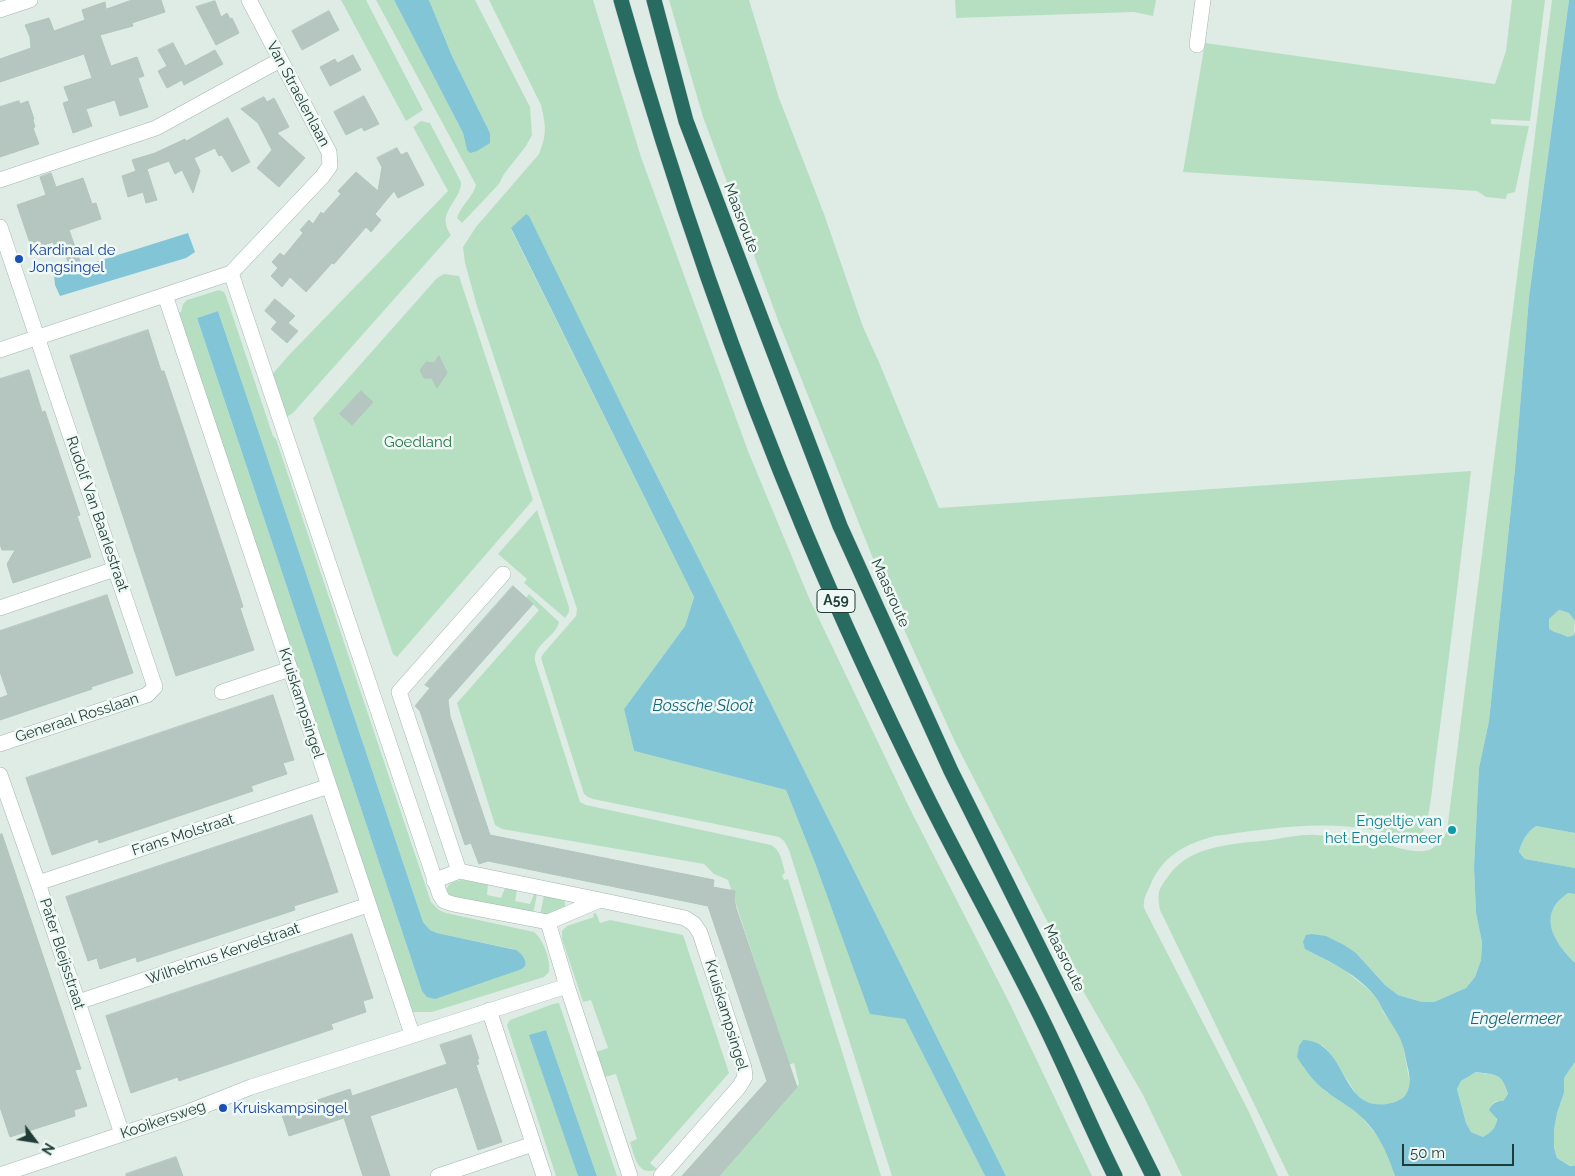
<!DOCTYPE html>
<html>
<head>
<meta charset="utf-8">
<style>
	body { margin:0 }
	#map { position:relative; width:1575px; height:1176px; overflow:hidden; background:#dfece6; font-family:Raleway,sans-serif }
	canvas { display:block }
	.north { position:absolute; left:10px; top:1116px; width:50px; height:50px; -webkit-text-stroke:4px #eff8f4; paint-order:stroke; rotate:121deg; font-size:14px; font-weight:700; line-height:20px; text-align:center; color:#1f3d36 }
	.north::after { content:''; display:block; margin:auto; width:18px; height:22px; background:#1f3d36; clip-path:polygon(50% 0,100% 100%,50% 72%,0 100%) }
	.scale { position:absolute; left:1402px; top:1144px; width:112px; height:22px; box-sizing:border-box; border:2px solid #1f3d36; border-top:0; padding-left:6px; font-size:15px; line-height:18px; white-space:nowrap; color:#1f3d36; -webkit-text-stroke:4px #eff8f4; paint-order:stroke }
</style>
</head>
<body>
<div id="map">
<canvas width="1575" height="1176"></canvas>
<div class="north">N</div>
<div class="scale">50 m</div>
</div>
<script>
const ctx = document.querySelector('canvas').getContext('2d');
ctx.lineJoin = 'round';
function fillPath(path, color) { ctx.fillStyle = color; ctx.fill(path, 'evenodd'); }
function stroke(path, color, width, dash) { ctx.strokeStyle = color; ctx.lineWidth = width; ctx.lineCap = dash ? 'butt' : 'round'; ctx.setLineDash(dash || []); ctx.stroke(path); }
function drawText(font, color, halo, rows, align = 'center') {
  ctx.font = font + ' Raleway,sans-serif'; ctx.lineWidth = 5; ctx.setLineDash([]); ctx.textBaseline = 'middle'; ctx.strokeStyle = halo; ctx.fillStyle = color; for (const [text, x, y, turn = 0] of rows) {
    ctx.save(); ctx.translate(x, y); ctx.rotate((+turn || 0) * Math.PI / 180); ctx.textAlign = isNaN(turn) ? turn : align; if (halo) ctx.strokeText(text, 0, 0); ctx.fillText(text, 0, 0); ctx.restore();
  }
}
const green = new Path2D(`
	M341,0H366L423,110L406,121Z
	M376,0H394L463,133L467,150L490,133L452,56L429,0H475L530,107L532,135L526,146L504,174L499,184L462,223L457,218C461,205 473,197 476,185Z
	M489,0H593L641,157L748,451L809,598L910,809L1010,1004L1092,1176H1006L716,593L526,214L511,229L694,597L685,626L624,709L634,751L786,790L817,868L905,1019L985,1176H892L789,850L784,841L779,837L593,799L588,797L584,794L541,658L543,654L576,616L577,609L477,306L465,263L463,247L476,227L539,154C547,134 546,126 541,105Z
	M669,0H749L779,98L824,214L863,327L879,362L939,508L1471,471C1460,569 1448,667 1435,765C1433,777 1430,833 1418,837C1407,841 1385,832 1373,830C1320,820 1268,829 1215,836C1185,844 1162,856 1150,886C1146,894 1143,900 1144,908L1249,1112L1278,1176H1182L1143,1095L1082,989L955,742L882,581L779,323L703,117Z
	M955,0H1156L1153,16L1134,12L956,18Z
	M1512,0H1545L1530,121L1491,119V124L1529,126L1515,192L1507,194L1506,199L1486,197L1477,191L1183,172L1205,43L1495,84L1506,51Z
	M1552,0H1569L1529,297L1515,469L1489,721L1479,768L1474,867L1476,913L1482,942L1481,960L1475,977L1466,988L1434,1002H1422L1398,995L1385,985L1356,953L1305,949L1343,969L1367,988L1378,1000L1383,1012L1401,1036L1410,1083L1408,1092L1398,1102L1382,1105H1370L1358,1097L1330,1053L1322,1045L1303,1067L1325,1091L1359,1114L1380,1139L1389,1156L1395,1176H1289L1160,910C1157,892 1158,890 1169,875C1192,844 1235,844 1270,840C1285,838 1301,834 1316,835C1333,836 1351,838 1369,840C1388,843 1409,855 1429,850C1437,847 1443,838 1447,831Z
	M421,121L430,123L461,182C462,197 443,209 446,224C446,227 449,232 451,235L293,413L285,418L270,377L289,355L448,191L413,127Z
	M444,274L459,276L533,500L397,657L393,654L313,418L437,278Z
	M219,290L224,292L226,296L273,436L276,439L431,902L439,910L446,913L534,932C543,939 551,960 549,972L544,977L432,1012H411L177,313L181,312L183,304L187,300ZM218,311L423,922L430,930L437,933L513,949L523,956L525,960V966L522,969L422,991L197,318Z
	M537,510L569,607V612L565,618L524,583L527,579L498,554Z
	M529,594L559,622C556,637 533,644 535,661L580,802L586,805L771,845C781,850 782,862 785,873L782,875L784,880L788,879L881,1176H718L799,1084L794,1063L789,1065L728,880L714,874L704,864L502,829L495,825L457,703L539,610L526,598Z
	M1559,610L1569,613L1575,620L1574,635L1568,637C1562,633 1555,633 1549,629V619Z
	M1536,826L1575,833V868L1525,859L1519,852C1522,841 1526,833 1536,826Z
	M462,880L488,884L487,895L501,898L505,888L517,890L515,901L530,904L534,894H537L533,914L454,898C439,889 451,881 462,880Z
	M1568,893L1575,894V963C1560,948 1541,925 1556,904C1559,900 1564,896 1568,893Z
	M544,895L561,899L565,902V907L547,915H540Z
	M596,913L600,923L610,920L683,935L729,1073L650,1163L659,1171L657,1172L655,1170C637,1176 634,1154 630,1142L637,1139L616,1074L605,1077L596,1052L608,1048L591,1000L583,1002L562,939V931L567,926L594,917L593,914Z
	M559,1003L617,1176H597L546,1030L530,1035L578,1176H556L507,1025L510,1020L553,1004Z
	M1575,1062V1166H1571L1557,1158L1554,1148V1130L1557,1113L1564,1093V1078Z
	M1476,1072C1497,1076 1502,1072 1508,1094L1503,1101H1496L1492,1104C1498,1122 1501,1127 1483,1137L1471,1132L1466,1123L1457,1089L1461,1081Z`);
const water = new Path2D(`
	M394,0H429L452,56L490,133V143L477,151L470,153L467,150L463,133Z
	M1569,0H1575V621L1569,613L1559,610L1549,619V629C1555,633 1561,633 1568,637L1574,635L1575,631V833L1536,826C1526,833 1522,841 1519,852L1525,859L1575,868V894L1568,893C1564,896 1559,900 1556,904C1541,925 1560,948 1575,963V1062L1564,1078V1093L1557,1113L1554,1130V1148L1557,1158L1570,1166H1575V1176H1395C1387,1152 1378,1131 1358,1114C1349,1106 1337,1100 1327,1092C1315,1083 1304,1069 1297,1057L1299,1046L1303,1040C1349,1041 1339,1116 1391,1103C1398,1102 1406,1097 1408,1090C1412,1081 1408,1069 1406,1060C1402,1035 1396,1032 1384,1012C1381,1008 1380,1003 1377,999C1360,975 1330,962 1305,949L1303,942L1306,935L1312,934L1326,936L1344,945L1356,953L1385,985L1398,995L1422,1002H1434L1466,988L1475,977L1481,960L1482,942L1476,913L1474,867L1479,768L1489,721L1515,469L1529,297ZM1476,1072C1497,1075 1502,1073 1508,1094L1503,1101C1495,1101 1493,1103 1489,1110L1497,1119C1496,1129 1491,1132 1483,1137L1471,1132L1466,1123L1457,1089L1461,1081Z
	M526,214L529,216L633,428L716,593L1006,1176H985L905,1019L870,1014L817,868L786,790L634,751L624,709L685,626L694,597L511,228Z
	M188,233L195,252L186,258L60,296L55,285L54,275Z
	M218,311L423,922L430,930L437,933L516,950C522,954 527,959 525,966L522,969L435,999L427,997L422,991L197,318Z
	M546,1030L597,1176H578L529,1035Z`);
const building = new Path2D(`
	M132,0H161L165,12L132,23L133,26L100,35L111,66L137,57L144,76L138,78L148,107L120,116L115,100L86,109L92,126L73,133L63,103L69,101L64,87L92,78L84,54L0,82V59L31,48L30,37L25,25L49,18L54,31L85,20L82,10L105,2L106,9Z
	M215,1L221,17L227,13L230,19L232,18L239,33L216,45L196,7Z
	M329,11L339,30L302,50L292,31Z
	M173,43L185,66L215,50L223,64L184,85L182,80L167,88L158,71L167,66L158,50Z
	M353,55L361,70L330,86L320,67L335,59L337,63Z
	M364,96L379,124L364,131L362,127L346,135L334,112Z
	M264,97L267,102L274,98L289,127L277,133L305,158L279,187L257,168L272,150L258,123L241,109Z
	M19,101L20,104L28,101L34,119L33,120L35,127L33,128L39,144L0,157V107Z
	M228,118L250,162L232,172L222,155L219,156L215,148L194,158L200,171L193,193L182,170L175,174L169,161L147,169L157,200L146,203L143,192L128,197L122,176L136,171L132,160L155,153L185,139L186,141Z
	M397,148L401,155L407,152L424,185L398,198L394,191L375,214L381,220L371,232L366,227L334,264L332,263L306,292L290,277L282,287L271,276L278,268L272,262L280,253L284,256L303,233L300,230L309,220L313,224L321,212L323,214L341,194L338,191L356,172L378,191L382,167L377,158Z
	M51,173L56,187L83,178L92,204L96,203L101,219L69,230L80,261L69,265L63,248L56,250L53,242L32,249L17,205L46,195L40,177Z
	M275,299L295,316L288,323L298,331L287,343L271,329L277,322L265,311Z
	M148,330L161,371H164L239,594L243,607L240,608L254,650L176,676L70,356Z
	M439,356L447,373L437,388L432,378H424L420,370L426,362L434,363Z
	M29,370L42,412L45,411L58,450L80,515L77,516L91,557L13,583L7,564L15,550H2L0,544V379Z
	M361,391L373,402L352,425L340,414Z
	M513,586L533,604L448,700L450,716L490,835L714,880L713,887L735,891L734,899L736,908L797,1087L719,1176H682L767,1081L708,906L488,861L479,864L471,843L465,845L420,711L415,706L430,688L425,685Z
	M107,595L133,673L91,687L92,689L0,720V698L8,695L0,672V631Z
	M273,695L294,760L283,763L287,774L251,786L253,791L99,843L98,839L52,855L26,778Z
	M312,815L338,892L294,906L295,910L137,962L136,957L100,969L97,958L88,961L66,897Z
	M2,834L81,1069L75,1070L87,1106L74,1110L75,1116L10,1137L0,1107V835Z
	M352,934L373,998L363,1001L366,1012L331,1024L333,1029L179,1081L178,1077L131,1093L106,1016Z
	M471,1035L479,1059H477L479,1064L476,1065L502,1142L478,1150L457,1087L370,1116L390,1176H363L344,1118L289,1136L282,1115L286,1114L285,1111L350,1089L352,1096L447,1064L440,1045Z
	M176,1157L183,1176H126V1174Z`);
const minor = new Path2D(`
	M0,10L30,0
	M1197,45L1203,0
	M0,180L156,128L280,60
	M0,227L155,687L147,695L0,744
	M231,273L440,895L444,901L453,904L548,922L567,986L630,1176
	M165,295L412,1034
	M0,350L231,273L322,177L330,166L329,152L249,0
	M0,608L115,569
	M222,692L290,669
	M0,775L38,883L122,1134
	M459,871L399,692L503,574
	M434,881L459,871L600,900
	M38,883L329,786
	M548,922L600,900L685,918L694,924L700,933L744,1068L745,1077L739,1087L661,1176
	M78,1002L368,905
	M489,1010L544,1176
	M0,1175L188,1112L251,1087L567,986
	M438,1176L533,1144`);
const highway = new Path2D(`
	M621,0C672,181 733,360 806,534C842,620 882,706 924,791C961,866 1002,938 1039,1013C1066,1067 1088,1122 1115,1176
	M654,0L686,121L840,526L951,771L1153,1176`);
const markers = [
	[19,259,5,"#1a4fb4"],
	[1452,830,5,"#0f9aa8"],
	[223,1108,5,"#1a4fb4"]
];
const shields = [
	[836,601,38]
];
const shieldNames = [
	["A59",836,601]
];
const streetNames = [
	["Van Straelenlaan",298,94,62],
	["Maasroute",741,218,69],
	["Rudolf Van Baarlestraat",97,514,71],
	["Maasroute",890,593,66],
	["Kruiskampsingel",301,703,72],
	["Generaal Rosslaan",77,718,-18],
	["Frans Molstraat",183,835,-18],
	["Pater Bleijsstraat",62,954,72],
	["Wilhelmus Kervelstraat",223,954,-19],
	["Maasroute",1064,958,63],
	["Kruiskampsingel",726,1015,73],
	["Kooikersweg",163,1120,-19]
];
const transitNames = [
	["Kardinaal de",29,250],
	["Jongsingel",29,267],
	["Kruiskampsingel",233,1108]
];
const parkNames = [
	["Goedland",418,442]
];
const cultureNames = [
	["Engeltje van",1442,821],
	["het Engelermeer",1442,838]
];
const waterNames = [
	["Bossche Sloot",703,706],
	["Engelermeer",1516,1019]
];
fillPath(green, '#b6dfc2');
fillPath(water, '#82c5d6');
fillPath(building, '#b4c6bf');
stroke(building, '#b1c6be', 1);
stroke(minor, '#a2b4ae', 16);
stroke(highway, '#c0c9c7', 16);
stroke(minor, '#fff', 15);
stroke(highway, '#286b60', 15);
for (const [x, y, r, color] of markers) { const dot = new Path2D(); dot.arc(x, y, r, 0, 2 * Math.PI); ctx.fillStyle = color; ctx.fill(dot); stroke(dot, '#eff8f4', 2); }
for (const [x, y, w] of shields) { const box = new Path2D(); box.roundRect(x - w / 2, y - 11.5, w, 23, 4); ctx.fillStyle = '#eff8f4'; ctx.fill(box); stroke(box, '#1f3d36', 1); }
drawText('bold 14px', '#1f3d36', null, shieldNames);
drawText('15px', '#1f3d36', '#eff8f4', streetNames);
drawText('15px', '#164399', '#eff8f4', transitNames, 'left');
drawText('15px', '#267748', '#eff8f4', parkNames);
drawText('15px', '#0d838f', '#eff8f4', cultureNames, 'right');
drawText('italic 16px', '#14677d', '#eff8f4', waterNames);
</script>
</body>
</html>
